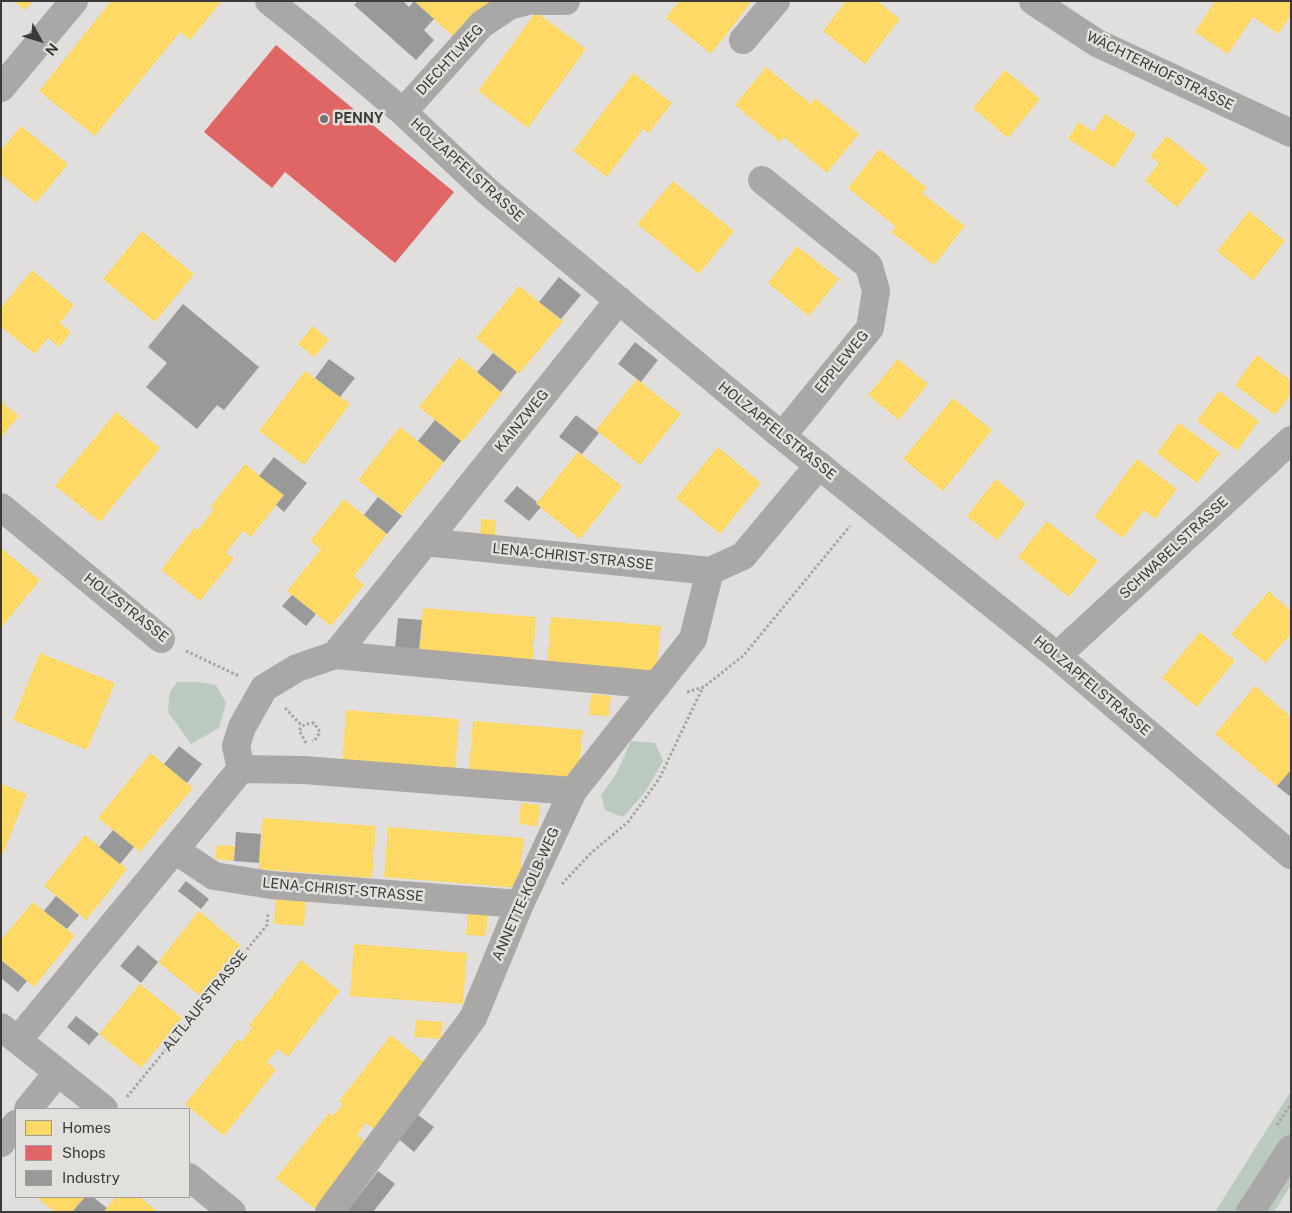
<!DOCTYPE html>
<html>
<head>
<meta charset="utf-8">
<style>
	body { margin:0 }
	#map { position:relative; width:1292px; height:1213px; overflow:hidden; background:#e0dfdd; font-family:"Public Sans",sans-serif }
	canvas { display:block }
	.frame { position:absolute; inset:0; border:2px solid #3b3a38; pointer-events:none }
	.legend { position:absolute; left:15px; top:1108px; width:175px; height:90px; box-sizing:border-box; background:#e1e0dc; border:1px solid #9f9e9a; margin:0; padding:6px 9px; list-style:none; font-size:15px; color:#3b3a38 }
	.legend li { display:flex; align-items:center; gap:10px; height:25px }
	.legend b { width:25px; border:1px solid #9f9e9a }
	.north { position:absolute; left:15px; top:15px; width:50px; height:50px; -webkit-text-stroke:4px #e1e0dc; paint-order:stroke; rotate:129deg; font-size:14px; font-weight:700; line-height:20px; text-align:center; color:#3b3a38 }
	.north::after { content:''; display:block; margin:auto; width:18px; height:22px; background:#3b3a38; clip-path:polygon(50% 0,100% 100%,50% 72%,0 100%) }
</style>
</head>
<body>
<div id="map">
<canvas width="1292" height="1213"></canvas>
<div class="frame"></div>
<ul class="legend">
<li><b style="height:14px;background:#ffd966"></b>Homes</li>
<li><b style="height:14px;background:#e06666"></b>Shops</li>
<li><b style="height:14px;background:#999"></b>Industry</li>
</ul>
<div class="north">N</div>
</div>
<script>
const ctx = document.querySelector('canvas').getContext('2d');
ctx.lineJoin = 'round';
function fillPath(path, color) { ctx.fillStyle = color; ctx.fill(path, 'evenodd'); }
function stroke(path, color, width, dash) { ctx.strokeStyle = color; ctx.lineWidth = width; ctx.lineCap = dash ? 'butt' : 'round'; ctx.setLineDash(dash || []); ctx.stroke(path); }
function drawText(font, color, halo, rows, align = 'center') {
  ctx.font = font + ' "Public Sans",sans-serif'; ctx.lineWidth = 5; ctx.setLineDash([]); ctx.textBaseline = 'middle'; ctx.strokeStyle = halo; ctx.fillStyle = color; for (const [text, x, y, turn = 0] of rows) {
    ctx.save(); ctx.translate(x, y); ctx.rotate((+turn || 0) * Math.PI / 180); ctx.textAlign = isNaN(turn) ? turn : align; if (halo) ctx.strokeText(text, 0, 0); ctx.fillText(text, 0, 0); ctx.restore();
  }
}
const green = new Path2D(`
	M177,682H198L216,685L226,703L219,728L191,744L168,712L170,692Z
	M631,741L655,743L663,761L646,791L623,817L605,810L601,795L616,774Z
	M1291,1091V1185L1274,1212H1215Z`);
const homes = new Path2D(`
	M14,1H33L25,10Z
	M111,1H222L190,40L180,32L95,136L39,91Z
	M414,1H491L456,39Z
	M679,1H752L711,54L666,18Z
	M846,1H877L900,19L865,64L823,31Z
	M1215,1H1232L1235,3L1236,1H1291V15L1278,34L1253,17L1228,54L1195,32Z
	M536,12L586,49L528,128L478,91Z
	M766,67L811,104L815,98L859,134L827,173L784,137L780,142L735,105Z
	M1005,70L1040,99L1008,138L973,108Z
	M633,73L672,103L649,133L643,129L607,177L573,151Z
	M1105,114L1136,134L1114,168L1068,139L1079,122L1093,132Z
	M21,126L68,164L36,203L1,175V150Z
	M1167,136L1208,169L1177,207L1145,181L1159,163L1150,156Z
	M879,149L927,188L922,193L965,226L934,265L891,232L896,227L848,188Z
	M673,181L734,231L699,274L637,224Z
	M1249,211L1285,241L1253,280L1217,251Z
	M142,231L194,274L155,322L103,279Z
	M797,246L839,279L809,316L768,283Z
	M32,270L74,305L60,323L71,332L59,347L48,338L35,354L1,327V308Z
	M519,286L563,321L519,374L476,338Z
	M313,326L329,340L314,357L298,344Z
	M1257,355L1291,381V394L1275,415L1235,385Z
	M459,357L502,393L462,442L419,407Z
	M898,359L928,384L899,420L868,395Z
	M305,371L350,404L304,465L259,431Z
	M637,379L681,414L640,465L596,430Z
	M1219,391L1259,421L1237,451L1197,421Z
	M953,398L992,430L943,491L903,459Z
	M1,402L19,416L1,437Z
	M116,412L160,448L100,522L55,486Z
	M1179,423L1220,453L1197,483L1157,453Z
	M400,427L444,462L401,515L358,480Z
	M718,447L761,483L720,534L676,498Z
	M578,452L622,486L580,539L536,504Z
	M1137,459L1177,489L1155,519L1144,510L1123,538L1094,517Z
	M245,464L284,495L251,537L243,531L226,553L234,559L200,601L161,570L194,528L198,530L214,509L211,506Z
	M996,479L1026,504L997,540L967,516Z
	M344,499L387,534L354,576L364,585L331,626L287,591L321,549L310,541Z
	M481,519L496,520L495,538L480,537Z
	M1047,521L1098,561L1069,597L1018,557Z
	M1,548L40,580L1,628Z
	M1269,591L1291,611V634L1265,663L1231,634Z
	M423,608L536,617L532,668L419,659Z
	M551,617L661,626L656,676L547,667Z
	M1200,632L1235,661L1197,707L1162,678Z
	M40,653L115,683L87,750L13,720Z
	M1255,686L1291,717V770L1277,786L1215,734Z
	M591,694L611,696L609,716L589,715Z
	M346,710L459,719L455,771L342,762Z
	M473,721L583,730L578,780L469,771Z
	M151,753L193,788L140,852L98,818Z
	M1,784L27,794L1,858Z
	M521,803L540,805L538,826L519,824Z
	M263,818L376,826L372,878L259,869Z
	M388,827L524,838L519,888L384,877Z
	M85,835L127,869L86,920L44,886Z
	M217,845L235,846L234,861L215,859Z
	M276,896L306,898L304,926L274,924Z
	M33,902L75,936L34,987L1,960V940Z
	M468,910L488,911L486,936L466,935Z
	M199,911L241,946L200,996L158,962Z
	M354,944L467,953L463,1004L350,996Z
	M301,960L340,991L288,1057L278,1049L267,1062L276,1070L224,1136L185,1104L238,1039L241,1042L252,1028L249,1025Z
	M140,984L182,1018L141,1068L99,1034Z
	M416,1020L443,1022L441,1039L414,1037Z
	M391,1035L430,1067L378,1132L366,1123L357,1135L368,1144L315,1209L276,1178L329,1113L333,1116L343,1104L339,1101Z
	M36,1197H85L72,1212H55Z
	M116,1197H140L158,1212H103Z`);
const shops = new Path2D(`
	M276,45L454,192L395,263L285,172L272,188L204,132Z`);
const industry = new Path2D(`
	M358,1H403L409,7L414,1L434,19L424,30L434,40L416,60L354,5Z
	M559,277L581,295L561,319L539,302Z
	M183,304L259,367L224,410L217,405L197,429L146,387L167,363L148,347Z
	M635,342L658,360L641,382L618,364Z
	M493,353L517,372L501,392L477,372Z
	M329,359L355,378L340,397L315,378Z
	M576,415L599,433L582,454L559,437Z
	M435,420L461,441L444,462L418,441Z
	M274,457L307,483L284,512L276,505L284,495L259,476Z
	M517,486L537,502L536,504L541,507L529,521L504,501Z
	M378,497L402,516L387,534L364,515Z
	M292,595L316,614L306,626L282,606Z
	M398,618L422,620L419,650L395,649Z
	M179,746L202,764L187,783L164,764Z
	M1291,770V797L1277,786Z
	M113,830L134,847L120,864L99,847Z
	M236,832L261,834L259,863L234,861Z
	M186,881L209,899L201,909L178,891Z
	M56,896L79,915L67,929L44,911Z
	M138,945L158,962L141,983L120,966Z
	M2,961L27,981L18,992L1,978Z
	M76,1016L99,1034L89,1045L67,1027Z
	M414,1112L434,1127L414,1152L395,1136Z
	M378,1171L395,1184L373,1212H346Z
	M85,1197H93L107,1208L103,1212H72Z`);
const path = new Path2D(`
	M186,651L239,676
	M687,692L704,687L744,655L850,526
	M285,708L302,726
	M306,743L299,730L305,724L314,723L320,732L315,740L312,741
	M562,884L591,853L628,822L659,779L703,687
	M127,1097L267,925L268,913
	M1277,1125L1291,1104`);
const minor = new Path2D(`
	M269,1L308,32L403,112L487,191L782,436L1057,656L1291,855
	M535,1H566
	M1033,1L1097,43L1291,133
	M743,40L776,1
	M1,88L74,1
	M403,112L482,24L509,6L528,1
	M762,180L869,266L876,291L870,328L782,436
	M1,507L161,639
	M425,542L710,571L743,556L819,465
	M335,655L619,300
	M1057,656L1291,440
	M241,769L304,770L573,791
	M175,850L214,876L271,885L520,904
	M1,1027L104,1109
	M18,1040L241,769L236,746L242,727L264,688L297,668L335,655L657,685
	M28,1109L58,1072
	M1,1143L16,1124
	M189,1177L232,1212
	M329,1212L473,1018L520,904L573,791L693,639L710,571
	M1250,1212L1291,1149`);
const markers = [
	[324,119,5,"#757472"]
];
const streetNames = [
	["DIECHTLWEG",450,60,-47],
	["WÄCHTERHOFSTRASSE",1160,71,26],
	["HOLZAPFELSTRASSE",467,170,42],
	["EPPLEWEG",842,362,-51],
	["KAINZWEG",522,421,-51],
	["HOLZAPFELSTRASSE",777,431,39],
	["SCHWABELSTRASSE",1174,548,-43],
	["LENA-CHRIST-STRASSE",573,557,6],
	["HOLZSTRASSE",126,608,38],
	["HOLZAPFELSTRASSE",1092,686,40],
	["LENA-CHRIST-STRASSE",343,890,5],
	["ANNETTE-KOLB-WEG",526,894,-66],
	["ALTLAUFSTRASSE",205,1001,-51]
];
const poiNames = [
	["PENNY",334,119]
];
fillPath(green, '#bacac0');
fillPath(homes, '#ffd966');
fillPath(shops, '#e06666');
fillPath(industry, '#999');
stroke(path, '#a4a4a2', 3, [2.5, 2.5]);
stroke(minor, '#a9a8a7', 28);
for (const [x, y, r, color] of markers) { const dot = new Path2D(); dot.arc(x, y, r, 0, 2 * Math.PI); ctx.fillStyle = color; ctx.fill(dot); stroke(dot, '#e1e0dc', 2); }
drawText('14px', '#3b3a38', '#e1e0dc', streetNames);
drawText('bold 14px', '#3b3a38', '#e1e0dc', poiNames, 'left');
</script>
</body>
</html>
